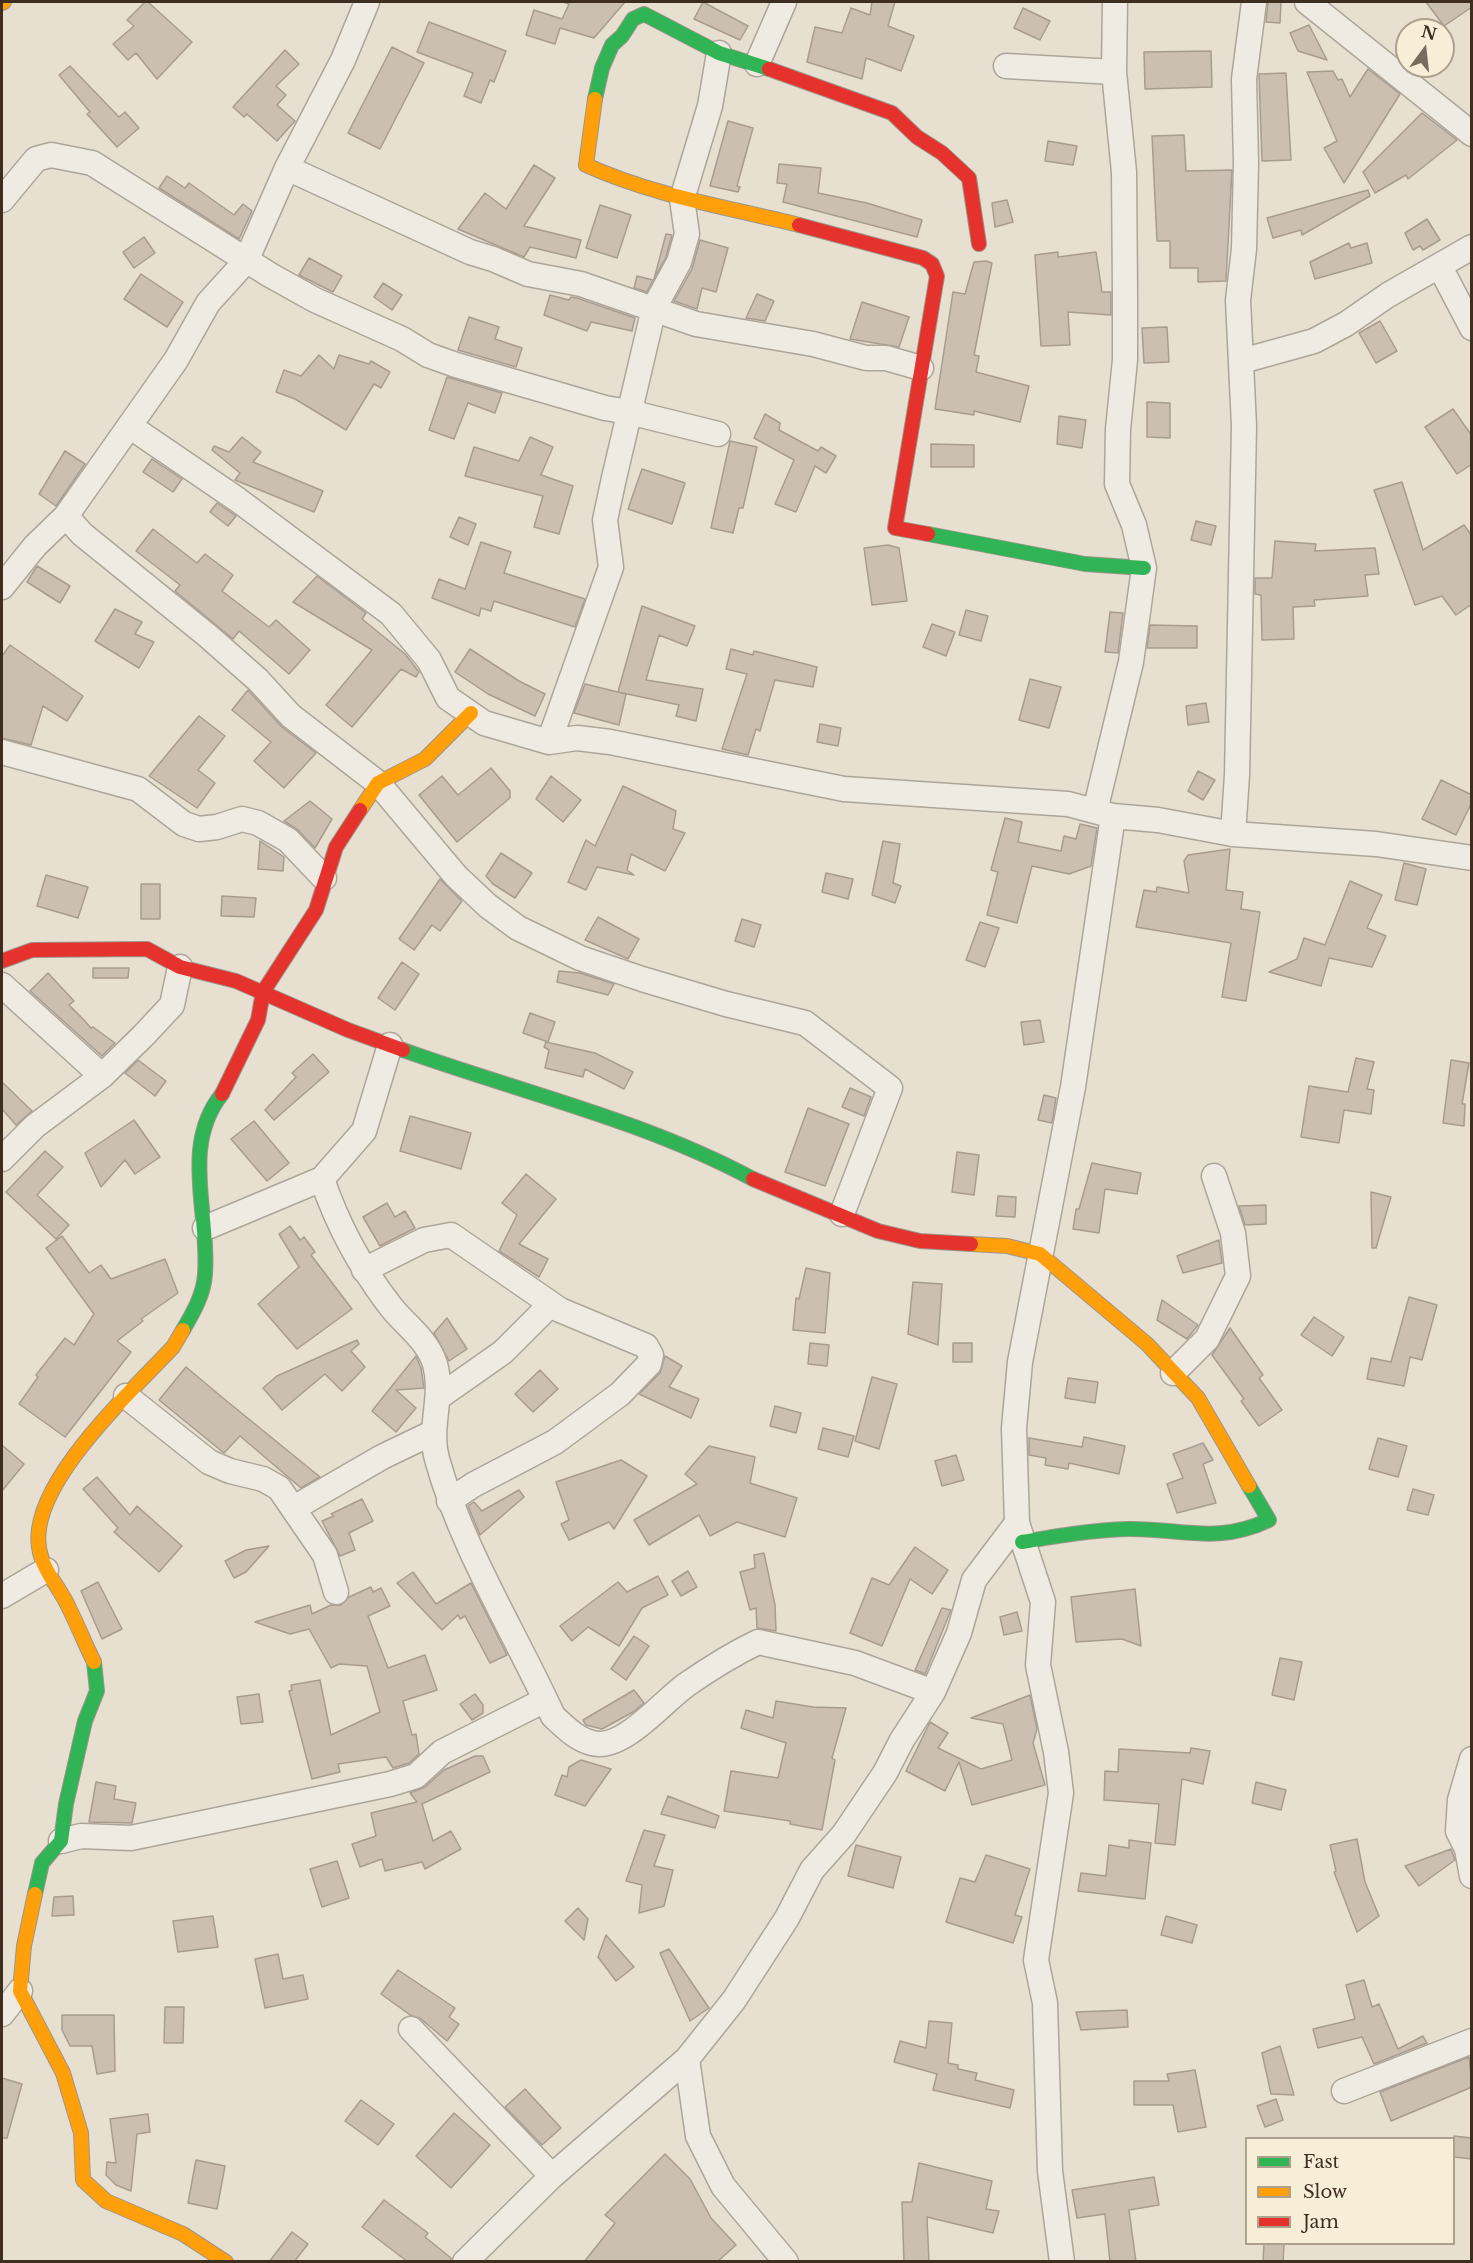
<!DOCTYPE html>
<html>
<head>
<meta charset="utf-8">
<style>
	body { margin:0 }
	#map { position:relative; width:1473px; height:2263px; overflow:hidden; background:#e7e0d1; font-family:"Libre Baskerville",serif }
	canvas { display:block }
	.frame { position:absolute; inset:0; border:3px solid #3d2e20; pointer-events:none }
	.legend { position:absolute; left:1245px; top:2137px; width:210px; height:108px; box-sizing:border-box; background:#f7eed8; border:2px solid #ada18e; margin:0; padding:8px 10px; list-style:none; font-size:18px; color:#3d2e20 }
	.legend li { display:flex; align-items:center; gap:12px; height:30px }
	.legend b { width:30px; border:2px solid #ada18e }
	.north { position:absolute; left:1395px; top:18px; width:60px; height:60px; box-sizing:border-box; background:#f7eed8; border:2px solid #ada18e; border-radius:50%; rotate:15deg; font-size:16px; font-weight:700; line-height:24px; text-align:center; color:#3d2e20 }
	.north::after { content:''; display:block; margin:auto; width:21px; height:27px; background:#786c5e; clip-path:polygon(50% 0,100% 100%,50% 72%,0 100%) }
</style>
</head>
<body>
<div id="map">
<canvas width="1473" height="2263"></canvas>
<div class="frame"></div>
<ul class="legend">
<li><b style="height:8px;background:#30b455"></b>Fast</li>
<li><b style="height:8px;background:#ff9f0a"></b>Slow</li>
<li><b style="height:8px;background:#e5322d"></b>Jam</li>
</ul>
<div class="north">N</div>
</div>
<script>
const ctx = document.querySelector('canvas').getContext('2d');
ctx.lineJoin = 'round';
function fillPath(path, color) { ctx.fillStyle = color; ctx.fill(path, 'evenodd'); }
function stroke(path, color, width, dash) { ctx.strokeStyle = color; ctx.lineWidth = width; ctx.lineCap = dash ? 'butt' : 'round'; ctx.setLineDash(dash || []); ctx.stroke(path); }
const building = new Path2D(`
	M145,2H148L192,42L157,79L136,53L128,60L113,44L134,26L127,20Z
	M563,2H625L594,38L560,28L555,44L526,35L534,10L562,19L569,4Z
	M703,2L748,26L740,40L694,19Z
	M872,2H895L888,26L914,36L901,71L866,58L862,79L807,62L815,27L842,33L851,8L870,15Z
	M1268,2H1281L1280,23L1266,22Z
	M1426,2H1472V7L1444,26Z
	M1023,8L1050,21L1040,40L1014,28Z
	M429,22L506,51L494,82L490,80L481,103L464,96L473,73L417,52Z
	M1309,25L1327,60L1298,51L1290,33Z
	M392,47L424,63L380,149L348,133Z
	M285,50L299,64L276,86L286,95L277,105L295,121L277,141L247,114L244,117L233,107Z
	M1211,51L1212,87L1145,89L1144,52Z
	M70,66L119,117L125,112L139,128L117,147L87,114L90,112L59,75Z
	M1368,69L1400,94L1344,183L1324,148L1337,141L1307,72L1333,71L1338,80L1342,79L1350,97Z
	M1286,73L1291,160L1262,161L1259,74Z
	M1422,113L1457,140L1408,179L1406,175L1375,193L1363,172Z
	M728,121L753,128L737,186L740,187L738,192L710,186Z
	M1184,135L1186,171L1232,170L1226,281L1198,282V268H1170V241H1157L1152,136Z
	M1048,141L1077,146L1073,165L1045,161Z
	M779,164L821,168L818,193L867,203L922,220L917,237L783,202L787,184L777,183Z
	M534,165L555,178L524,226L581,240L576,258L530,247L524,257L458,229L485,193L506,209Z
	M167,176L185,188L189,183L234,215L243,204L252,211L239,239L159,188Z
	M1368,190L1370,196L1302,235L1301,230L1273,238L1267,218Z
	M1007,200L1013,222L995,227L992,203Z
	M600,205L631,215L617,258L586,248Z
	M1427,219L1440,240L1423,250L1420,246L1413,250L1405,233Z
	M666,234L672,235L666,257L654,279Z
	M144,237L155,253L134,268L123,252Z
	M700,240L728,248L716,292L702,288L697,309L674,301L692,269Z
	M1349,243L1351,248L1367,243L1372,263L1315,279L1310,262Z
	M1058,252V257L1096,252L1102,292H1111V315L1068,312L1070,345L1041,346L1035,255Z
	M309,258L342,276L333,292L299,275Z
	M986,261L992,263L974,355L979,356L976,372L1029,386L1020,422L974,411V415L935,409L953,292L965,294L974,262Z
	M141,274L183,302L167,327L124,299Z
	M637,276L653,280L647,292L634,288Z
	M383,283L402,295L392,310L374,297Z
	M757,294L774,301L765,321L746,318Z
	M550,295L569,300L571,297L577,298L635,318L632,331L591,322L587,331L544,315Z
	M862,302L909,317L899,347L850,339Z
	M469,317L499,327L495,339L522,348L516,367L458,350Z
	M1380,321L1397,351L1376,363L1359,333Z
	M1167,327L1169,362L1144,363L1142,328Z
	M319,355L334,369L339,355L369,364L371,361L390,372L381,388L374,384L346,430L295,399L276,392L284,370L301,376Z
	M447,377L502,393L495,413L468,403L454,439L429,430Z
	M1147,402L1170,403V438L1147,437Z
	M1453,409L1472,436V464L1457,474L1425,427Z
	M765,414L780,423L779,430L818,451L821,447L836,456L826,473L815,466L796,512L775,504L794,460L754,438Z
	M1059,416L1086,420L1082,448L1057,444Z
	M242,437L261,452L253,462L323,491L314,512L235,480L240,473L212,450L214,446L229,452Z
	M530,437L553,447L541,475L573,486L559,534L534,527L543,496L465,476L474,447L519,461Z
	M730,441L757,447L743,508H739L733,533L711,528Z
	M931,444L974,445V467H931Z
	M65,451L85,464L56,506L39,494Z
	M152,459L182,479L173,492L143,472Z
	M642,469L685,483L672,524L628,509Z
	M1402,482L1423,550L1464,525L1472,536V604L1456,615L1442,596L1415,605L1374,490Z
	M217,503L236,516L228,526L210,512Z
	M459,517L476,524L468,545L450,537Z
	M1196,521L1216,526L1211,545L1191,540Z
	M153,529L197,563L205,554L233,575L222,591L269,627L276,620L310,650L289,674L239,631L233,639L175,591L180,585L136,551Z
	M1275,541L1316,544L1315,551L1375,548L1379,574L1365,575L1368,596L1314,600L1315,606L1293,607L1294,639L1262,640L1261,595L1255,594V578H1272Z
	M481,542L511,552L504,573L585,599L575,627L494,601L491,611L481,608L479,616L432,598L439,579L465,589Z
	M888,545L899,548L907,601L872,605L864,548Z
	M37,566L70,586L60,603L27,582Z
	M317,576L366,613L362,619L405,654L419,672L416,677L401,669L352,727L326,705L372,650L293,602Z
	M642,606L695,626L687,646L659,635L646,680L703,689L696,721L676,716L679,705L618,692Z
	M115,609L142,622L135,634L154,642L139,668L95,641Z
	M966,610L988,616L981,641L959,635Z
	M1110,612L1123,613L1118,653L1105,652Z
	M932,624L955,632L946,656L923,647Z
	M1150,625L1197,626V648H1147Z
	M10,645L83,696L67,721L43,706L31,745L2,738V656Z
	M470,649L519,681L545,694L535,716L488,694L455,672Z
	M731,649L753,655L754,651L817,667L813,687L775,680L760,731L756,729L748,755L722,749L747,674L726,669Z
	M1030,679L1061,687L1049,728L1019,720Z
	M585,684L626,694L619,725L574,713Z
	M248,690L282,727L316,753L284,788L254,761L271,742L232,710Z
	M1206,703L1209,722L1188,725L1186,706Z
	M199,716L225,736L198,770L215,783L197,808L149,776Z
	M820,724L841,728L838,746L817,742Z
	M491,768L510,791V798L457,842L419,795L442,776L458,795Z
	M1198,771L1215,780L1203,800L1188,791Z
	M551,776L581,800L563,822L536,799Z
	M1441,780L1472,795V802L1456,835L1422,819Z
	M623,786L676,811L673,829L685,833L665,871L631,854L627,870L634,875L597,867L586,890L568,882L586,840L595,846Z
	M310,801L332,819L315,848L298,830L284,821Z
	M1005,818L1022,822L1018,842L1061,851L1064,836L1076,839L1080,824L1097,828L1091,866L1069,874L1032,866L1017,923L987,915L998,872L991,870Z
	M260,841L284,857L283,871L258,869Z
	M883,841L900,844L893,883L901,886L895,903L872,895Z
	M1230,849L1226,890L1243,892L1241,909L1260,912L1246,1001L1222,997L1231,943L1136,927L1144,890L1156,892L1157,887L1189,893L1184,861L1188,855Z
	M501,853L532,873L515,898L493,884L486,876Z
	M1404,863L1426,869L1417,905L1395,900Z
	M826,873L853,879L848,899L822,892Z
	M46,875L88,887L78,918L37,906Z
	M440,879L462,901L440,931L432,925L414,950L399,939Z
	M1350,881L1382,895L1367,928L1386,936L1372,967L1329,958L1321,986L1269,972L1297,959L1304,938L1325,945Z
	M141,884H160V919H141Z
	M222,896L256,898L254,917L221,916Z
	M598,917L639,939L628,959L585,940Z
	M742,919L761,925L754,947L735,941Z
	M980,922L999,928L985,967L966,960Z
	M402,962L419,974L395,1010L378,998Z
	M93,968H129L128,978H93Z
	M559,971L580,973L614,984L608,995L557,982Z
	M48,973L74,1001L69,1005L82,1018L91,1028L93,1027L115,1043L102,1056L30,991Z
	M530,1013L555,1022L548,1042L523,1033Z
	M1040,1020L1044,1042L1024,1045L1021,1022Z
	M546,1042L595,1053L633,1072L624,1089L585,1069L583,1077L545,1068L549,1050L544,1047Z
	M313,1054L329,1072L274,1120L265,1110L296,1077L292,1073Z
	M1356,1058L1374,1062L1367,1089L1374,1090L1371,1114L1344,1110L1339,1143L1301,1137L1309,1086L1348,1092Z
	M138,1060L166,1081L155,1096L125,1073Z
	M1451,1060L1469,1063L1462,1104H1465L1464,1126L1443,1123Z
	M2,1082L32,1111L16,1125L2,1109Z
	M850,1088L871,1097L864,1116L842,1107Z
	M1044,1095L1056,1098L1052,1123L1038,1120Z
	M808,1108L849,1124L825,1186L785,1172Z
	M410,1116L471,1133L461,1169L400,1151Z
	M134,1120L160,1157L135,1174L125,1160L101,1187L85,1153Z
	M254,1121L289,1163L267,1181L231,1139Z
	M45,1151L63,1167L37,1195L69,1225L56,1239L6,1192Z
	M957,1152L979,1155L974,1195L952,1192Z
	M1092,1163L1141,1173L1137,1194L1105,1189L1099,1233L1073,1229L1076,1209H1079Z
	M526,1174L556,1199L519,1244L548,1259L539,1277L499,1251L517,1215L502,1203Z
	M1371,1192L1391,1197L1376,1248H1372Z
	M998,1196L1016,1197L1015,1217L996,1216Z
	M387,1203L395,1217L405,1211L415,1228L380,1246L363,1217Z
	M1266,1205V1224L1245,1225L1239,1206Z
	M290,1226L300,1240L304,1237L315,1252L311,1255L352,1309L297,1349L258,1304L299,1267L279,1234Z
	M62,1236L89,1273L101,1265L111,1279L165,1259L178,1293L141,1319L143,1321L117,1341L131,1352L65,1437L19,1404L38,1377L36,1375L65,1338L74,1345L94,1314L46,1248Z
	M1219,1240L1222,1263L1183,1273L1177,1256Z
	M806,1268L830,1273L825,1333L793,1330L796,1298L799,1299Z
	M913,1282L942,1284L938,1345L908,1334Z
	M1409,1297L1437,1305L1422,1360L1410,1357L1404,1386L1367,1379L1371,1358L1391,1362Z
	M1162,1300L1198,1325L1187,1339L1157,1320Z
	M1314,1317L1344,1337L1332,1356L1301,1335Z
	M447,1318L467,1349L449,1361L434,1333Z
	M1230,1328L1263,1375L1259,1378L1282,1410L1259,1426L1241,1401L1244,1399L1212,1355Z
	M357,1340L359,1344L351,1351L365,1367L342,1391L325,1374L282,1410L263,1388L277,1376Z
	M810,1343L829,1345L827,1366L808,1364Z
	M953,1343H972V1362H953Z
	M416,1356L421,1368L424,1388L396,1390L416,1408L396,1432L372,1411Z
	M665,1356L682,1366L669,1387L699,1399L691,1418L639,1394L660,1373Z
	M186,1367L223,1398L320,1477L301,1488L240,1436L224,1453L159,1400Z
	M540,1370L558,1389L533,1412L515,1394Z
	M872,1377L897,1384L879,1449L855,1441Z
	M1068,1378L1098,1382L1095,1403L1065,1398Z
	M775,1406L801,1413L796,1433L770,1426Z
	M823,1428L854,1436L848,1457L818,1449Z
	M1084,1437L1125,1446L1119,1474L1069,1463L1068,1469L1045,1465L1046,1458L1029,1455V1438L1082,1447Z
	M1378,1438L1407,1446L1398,1477L1369,1469Z
	M1203,1443L1213,1460L1203,1464L1216,1503L1177,1513L1167,1484L1183,1478L1173,1454Z
	M2,1445L24,1464L2,1491Z
	M709,1446L755,1457L750,1483L797,1498L785,1537L737,1522L710,1536L699,1515L649,1545L634,1520L697,1484L685,1474Z
	M956,1455L964,1480L942,1486L935,1461Z
	M621,1460L647,1476L614,1529L609,1522L569,1540L561,1524L569,1520L556,1482Z
	M97,1477L130,1515L137,1506L182,1546L159,1572L114,1532L118,1528L83,1489Z
	M1413,1489L1434,1495L1428,1515L1407,1510Z
	M519,1490L524,1497L480,1535L468,1506L474,1502L482,1511Z
	M362,1499L373,1521L349,1533L355,1550L340,1556L322,1521L334,1516L331,1514Z
	M269,1546L246,1572L234,1578L225,1561L246,1550Z
	M915,1547L948,1570L932,1594L910,1579L882,1646L850,1633L872,1578L889,1585Z
	M764,1553L775,1605L776,1631L757,1628L756,1608L750,1610L740,1572L755,1568L754,1555Z
	M688,1571L697,1587L681,1596L672,1581Z
	M413,1572L436,1604L471,1583L507,1655L490,1663L465,1616L460,1619L458,1615L442,1630L397,1583Z
	M658,1576L668,1595L642,1608L619,1646L588,1627L572,1641L560,1626L618,1582L627,1592Z
	M98,1582L122,1629L102,1639L81,1591Z
	M371,1587L373,1592L381,1588L390,1606L368,1616L388,1668L425,1655L437,1690L403,1701L412,1735L416,1734L419,1754L409,1763L393,1768L386,1757L338,1764L340,1772L312,1779L289,1691L292,1690L291,1685L320,1680L331,1735L380,1712L367,1666L339,1664L331,1668L309,1629L290,1634L255,1622L310,1605L312,1614L331,1605H341L349,1597Z
	M1135,1589L1141,1646L1122,1639L1076,1642L1071,1597Z
	M942,1608L951,1610L925,1674L915,1670Z
	M1017,1612L1022,1631L1004,1635L1000,1617Z
	M634,1636L649,1646L626,1680L611,1669Z
	M1280,1658L1302,1662L1294,1700L1272,1695Z
	M634,1690L644,1703L633,1712L602,1729L586,1725L583,1720Z
	M259,1694L263,1722L241,1724L237,1697Z
	M475,1694L483,1705V1713L472,1720L460,1704Z
	M1030,1695L1037,1729L1033,1743L1045,1785L972,1805L959,1762L945,1791L906,1771L930,1722L948,1733L938,1748L981,1769L1012,1760L1003,1724L971,1718Z
	M776,1701L813,1707L846,1708L832,1758L835,1760L822,1830L790,1824V1821L724,1811L731,1771L778,1778L786,1743L741,1728L746,1710L773,1718Z
	M1191,1748L1210,1751L1203,1784L1182,1779L1175,1845L1155,1843L1159,1804L1104,1800L1105,1771L1118,1772L1119,1749L1190,1753Z
	M475,1756H483L490,1772L422,1804L433,1841L451,1831L461,1849L425,1869L422,1862L385,1871L382,1859L360,1867L352,1844L376,1836L371,1813L417,1802L410,1793L425,1787L444,1770Z
	M581,1760L611,1769L585,1806L555,1795L562,1775L567,1777L569,1767Z
	M96,1782L116,1786L114,1799L136,1803L132,1823L89,1822Z
	M1256,1782L1286,1790L1281,1810L1252,1803Z
	M668,1796L719,1816L715,1828L661,1814Z
	M644,1830L665,1835L654,1866L673,1870L664,1906L639,1913L642,1885L626,1881Z
	M1357,1839L1365,1882L1379,1916L1357,1932L1334,1872L1336,1871L1330,1845Z
	M1129,1840L1151,1843L1145,1899L1078,1891L1081,1873L1106,1876L1109,1845L1129,1848Z
	M856,1845L901,1857L893,1888L848,1876Z
	M1451,1849L1455,1860L1419,1886L1405,1866Z
	M986,1855L1030,1869L1015,1915L1022,1917L1013,1943L946,1922L960,1878L975,1882Z
	M337,1861L349,1898L322,1907L310,1869Z
	M73,1896L74,1915L52,1916L54,1897Z
	M578,1908L588,1919L584,1940L565,1921Z
	M213,1916L218,1947L178,1952L173,1921Z
	M1166,1916L1197,1925L1192,1943L1161,1935Z
	M606,1935L634,1967L616,1981L598,1957Z
	M669,1949L709,2008L690,2021L660,1953Z
	M278,1954L283,1979L303,1975L308,1999L265,2008L255,1959Z
	M398,1970L455,2008L449,2017L459,2024L447,2041L421,2019L410,2015L381,1994Z
	M1364,1980L1372,2007L1379,2004L1398,2049L1423,2036L1427,2043L1374,2064L1362,2037L1318,2048L1313,2029L1355,2019L1346,1985Z
	M165,2007H184L183,2043H164Z
	M1127,2010L1128,2027L1081,2030L1076,2012Z
	M62,2015H114L115,2071L97,2074L92,2046H70L62,2030Z
	M929,2021L952,2023L948,2063L958,2065V2069L977,2073L975,2080L1014,2090L1010,2108L933,2090L937,2074L894,2062L900,2041L926,2048Z
	M1280,2046L1294,2095L1271,2094L1262,2053Z
	M1469,2057L1472,2087L1391,2121L1380,2092Z
	M1195,2070L1206,2127L1178,2132L1173,2105H1134V2081H1169L1167,2074Z
	M2,2078L22,2084L7,2138H2Z
	M525,2089L561,2128L542,2145L505,2107Z
	M1276,2099L1283,2120L1265,2127L1257,2106Z
	M361,2100L394,2124L378,2145L345,2121Z
	M454,2113L490,2145L451,2188L416,2156Z
	M148,2114L150,2132L137,2134L131,2191L116,2185L106,2175L107,2162L116,2163L110,2119Z
	M1454,2136L1472,2138V2159L1454,2157Z
	M665,2154L690,2179L711,2218L736,2245L717,2262H584L615,2223L605,2215Z
	M196,2160L225,2166L217,2209L188,2203Z
	M919,2163L992,2181L986,2209L999,2211L993,2233L927,2217L929,2262H904L902,2202H912Z
	M1154,2177L1159,2205L1129,2210L1136,2262H1110L1105,2214L1077,2218L1072,2190Z
	M384,2200L428,2233L425,2237L451,2258V2262H408L362,2227Z
	M292,2232L308,2244L294,2262H269Z
	M1264,2244H1284L1283,2262H1263Z`);
const street = new Path2D(`
	M1307,2L1472,134
	M757,64L784,2
	M1006,66L1114,72
	M287,168L470,252L493,259L528,274L581,284L696,324L813,344L866,358H886L921,368
	M2,200L36,159L51,155L92,163L270,275L315,300L402,339L428,355L456,365L605,408L629,412L718,434
	M1440,267L1472,328
	M1242,361L1314,341L1346,324L1388,295L1472,247
	M131,427L238,500L391,614L429,660L448,698L484,723L549,742L577,738L610,742L844,789L1068,804L1113,816L1158,820L1233,834L1376,844L1472,858
	M66,516L82,534L208,636L258,680L291,716L378,783L456,876L488,906L518,928L580,958L642,979L726,1004L805,1023L890,1088L842,1214
	M2,587L35,546L66,516L176,360L208,303L246,261L287,168L343,60L367,2
	M549,742L611,567L605,520L614,478L654,308L679,262L687,234L682,199L710,106L719,53
	M2,752L138,789L184,824L199,829L217,827L242,819L258,823L288,840L324,878
	M1095,811L1131,662L1144,568L1134,525L1117,484L1118,429L1125,360V293L1124,172L1114,72L1115,2
	M1233,834L1237,775L1244,426L1238,300L1244,249L1246,163L1244,79L1254,2
	M2,985L102,1076
	M2,1159L35,1126L102,1076L143,1036L172,1005L180,967
	M322,1179C337,1223 360,1266 388,1303C403,1324 427,1338 435,1364C444,1396 428,1427 437,1459C462,1549 514,1631 553,1716C566,1728 580,1743 599,1744C627,1745 664,1701 686,1685C709,1669 733,1654 758,1642L855,1663L933,1692
	M205,1228L322,1179L364,1131L390,1045
	M364,1270L424,1240L451,1235L560,1310L646,1346L651,1355L649,1364L620,1394L555,1442L473,1485L449,1501
	M1173,1373L1207,1339L1238,1276L1233,1233L1214,1176
	M126,1396L209,1462L230,1471L263,1479L279,1488L325,1555L336,1592
	M439,1397L503,1352L551,1304
	M294,1508L382,1457L434,1432
	M2,1596L46,1570
	M1472,1759L1460,1800L1458,1831L1467,1849L1472,1876
	M61,1841L81,1836L131,1838L390,1784L416,1776L442,1752L545,1700
	M2,2014L20,1991
	M411,2029L552,2176
	M687,2059L698,2136L723,2186L786,2262
	M1344,2091L1472,2041
	M465,2262L552,2176L687,2059L734,2000L787,1918L812,1870L844,1834L885,1773L902,1740L933,1692L959,1633L974,1580L1017,1523
	M1062,2262L1050,2171L1045,2003L1036,1960L1061,1793L1056,1752L1038,1665L1043,1602L1017,1523L1014,1428L1020,1362L1073,1087L1113,816`);
const fast = new Path2D(`
	M595,99L602,68L612,45L622,36L633,19L644,14L719,53L769,69
	M928,534L1085,564L1144,568
	M403,1050C520,1092 643,1120 753,1179
	M183,1330C193,1313 204,1294 205,1274C210,1214 180,1146 222,1094
	M1022,1542C1057,1536 1092,1530 1128,1529C1182,1528 1216,1545 1269,1520L1249,1486
	M35,1894L42,1863L61,1841L66,1804L85,1721L97,1691L94,1662`);
const slow = new Path2D(`
	M2,3L4,2
	M595,99L586,165C654,196 727,207 799,225
	M360,810L378,783L425,759L471,713
	M971,1244L1007,1246L1040,1254L1147,1344L1198,1398L1249,1486
	M94,1662C85,1644 78,1626 69,1608C60,1587 42,1571 39,1547C29,1484 132,1391 173,1347L183,1330
	M35,1894L24,1946L20,1991L63,2073L81,2133L83,2180L106,2201L183,2234L226,2262`);
const jam = new Path2D(`
	M769,69L892,113L917,137L942,153L969,178L979,244
	M799,225L923,258L932,264L937,276L895,528L928,534
	M2,961L32,950L147,949L180,967L236,981L348,1030L403,1050
	M222,1094L258,1020L263,992L316,910L336,847L360,810
	M753,1179L878,1231L920,1241L971,1244`);
fillPath(building, '#cbbfb2');
stroke(building, '#a89c90', 1.5);
stroke(street, '#ada599', 27);
stroke(fast, '#9c958a', 16);
stroke(slow, '#9c958a', 16);
stroke(jam, '#9c958a', 16);
stroke(street, '#efebe3', 24);
stroke(fast, '#30b455', 14);
stroke(slow, '#ff9f0a', 14);
stroke(jam, '#e5322d', 14);
</script>
</body>
</html>
